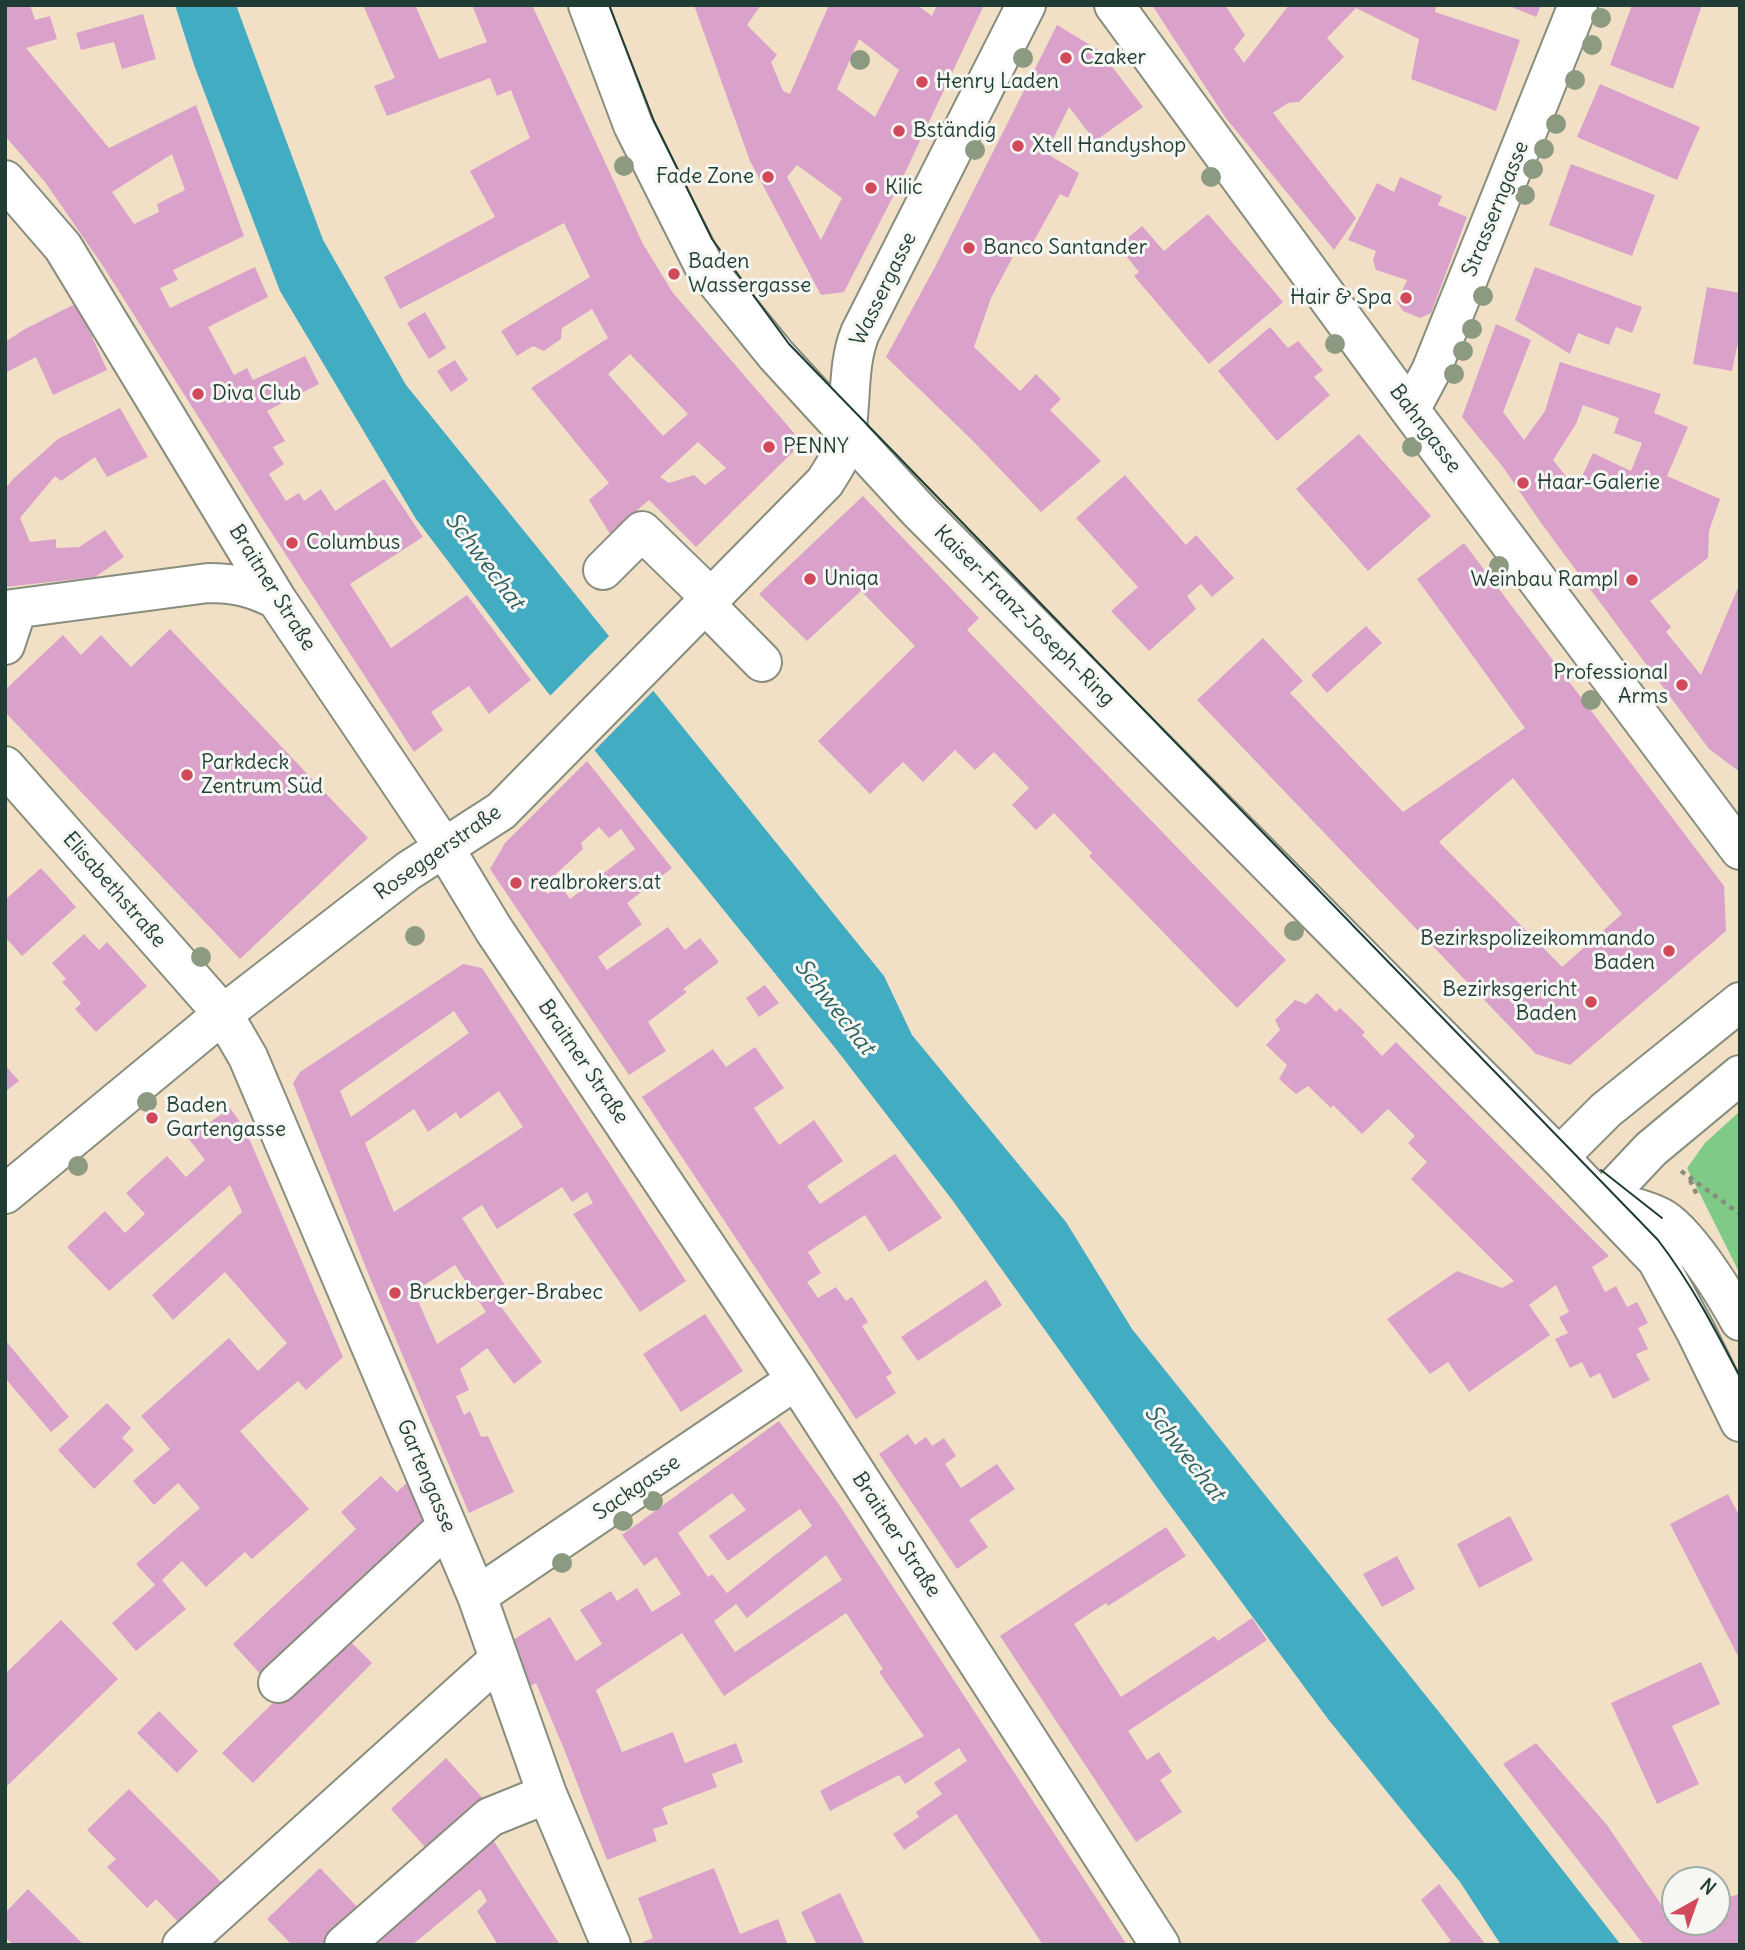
<!DOCTYPE html>
<html>
<head>
<meta charset="utf-8">
<style>
	body { margin:0 }
	#map { position:relative; width:1745px; height:1950px; overflow:hidden; background:#f2e0c6; font-family:Delius,sans-serif }
	canvas { display:block }
	.frame { position:absolute; inset:0; border:7px solid #1f3d34; pointer-events:none }
	.north { position:absolute; left:1661px; top:1866px; width:70px; height:70px; box-sizing:border-box; background:#f6f6f2; border:2px solid #a0aca6; border-radius:50%; rotate:40deg; font-size:19px; font-weight:700; line-height:28px; text-align:center; color:#1f3d34 }
	.north::after { content:''; display:block; margin:auto; width:24px; height:32px; background:#d1495b; clip-path:polygon(50% 0,100% 100%,50% 72%,0 100%) }
</style>
</head>
<body>
<div id="map">
<canvas width="1745" height="1950"></canvas>
<div class="frame"></div>
<div class="north">N</div>
</div>
<script>
const ctx = document.querySelector('canvas').getContext('2d');
ctx.lineJoin = 'round';
function fillPath(path, color) { ctx.fillStyle = color; ctx.fill(path, 'evenodd'); }
function stroke(path, color, width, dash) { ctx.strokeStyle = color; ctx.lineWidth = width; ctx.lineCap = dash ? 'butt' : 'round'; ctx.setLineDash(dash || []); ctx.stroke(path); }
function drawText(font, color, halo, rows, align = 'center') {
  ctx.font = font + ' Delius,sans-serif'; ctx.lineWidth = 6; ctx.setLineDash([]); ctx.textBaseline = 'middle'; ctx.strokeStyle = halo; ctx.fillStyle = color; for (const [text, x, y, turn = 0] of rows) {
    ctx.save(); ctx.translate(x, y); ctx.rotate((+turn || 0) * Math.PI / 180); ctx.textAlign = isNaN(turn) ? turn : align; if (halo) ctx.strokeText(text, 0, 0); ctx.fillText(text, 0, 0); ctx.restore();
  }
}
const green = new Path2D(`
	M1740,1111V1274L1687,1168L1705,1143Z`);
const water = new Path2D(`
	M175,5H236L323,240L406,385L884,976L912,1035L1066,1222L1132,1329L1455,1732L1621,1945H1501L1460,1882L1328,1719L1164,1497L953,1201L836,1049L545,689L416,519L280,291L194,65Z`);
const pier = new Path2D(`
	M611,634L655,689L592,753L548,698Z`);
const building = new Path2D(`
	M5,5H30L35,20L50,16L57,39L26,48L109,148L196,105L244,236L173,270L178,280L160,288L170,308L255,267L268,297L208,327L234,375L247,368L253,380L305,356L319,384L267,411L285,441L273,447L284,464L269,474L286,501L299,493L304,501L321,489L335,511L384,479L423,537L350,584L391,648L467,595L531,680L489,714L469,686L431,712L443,730L414,752L262,518L103,266L45,182L5,136ZM172,154L185,190L157,204L159,212L134,224L112,192Z
	M363,5H415L439,59L487,42L472,5H532L643,244L673,293L794,433L793,452L696,547L649,500L610,534L589,500L609,483L531,388L608,338L592,309L562,328L561,339L544,351L533,346L517,356L501,331L590,277L564,223L400,309L384,277L495,217L470,171L530,138L511,90L497,96L490,78L387,116L374,86L395,78ZM630,354L688,414L663,436L608,374ZM698,442L726,468L705,485L694,475L669,483L660,477Z
	M694,5H761L747,25L777,55L771,62L783,91L790,94L829,5H917L932,16L937,5H984L903,177L844,292L821,295L750,161ZM859,39L899,70L875,117L837,89ZM797,165L842,198L821,240L787,177Z
	M1152,5H1225L1245,35L1234,49L1244,63L1289,5H1436L1435,12L1520,40L1496,111L1411,79L1419,39L1356,8L1327,38L1344,57L1299,102L1288,103L1273,113L1356,218L1334,250L1225,117Z
	M1507,5H1541L1536,17Z
	M1632,5H1702L1673,89L1610,65Z
	M143,14L156,59L122,69L114,42L81,50L76,33Z
	M1057,25L1100,51L1143,107L1095,141L1069,107L1046,153L1079,173L1068,198L1060,194L1026,255L1016,251L991,298L974,347L1020,391L1036,374L1061,399L1050,410L1101,461L1041,512L972,440L886,357L935,267Z
	M1600,84L1700,127L1677,180L1577,137Z
	M1571,164L1655,195L1632,256L1549,225Z
	M1400,177L1442,196L1438,205L1467,217L1431,313L1420,318L1403,311L1397,302L1407,280L1376,270L1373,260L1376,251L1348,240L1377,183L1394,192Z
	M1208,214L1283,302L1209,364L1134,276L1139,272L1118,246L1142,226L1164,251Z
	M1535,267L1642,307L1632,333L1616,327L1609,345L1578,333L1570,354L1515,320Z
	M1707,287L1740,293V333L1732,371L1693,364Z
	M77,303L107,370L53,395L36,357L5,373V342L25,329Z
	M425,312L446,348L429,359L407,323Z
	M1496,324L1531,340L1503,412L1524,440L1545,411L1560,362L1661,394L1654,413L1688,427L1667,476L1720,499L1709,531L1708,558L1650,601L1671,627L1666,632L1701,675L1740,583V772L1709,749L1541,523L1503,467L1462,417ZM1583,405L1619,418L1614,433L1642,443L1631,471L1593,453L1576,489L1553,460L1576,424Z
	M1270,327L1288,348L1298,341L1323,370L1314,377L1330,395L1277,441L1218,371Z
	M455,360L468,380L451,392L437,371Z
	M120,408L148,457L107,477L95,457L61,481L55,476L20,518L30,542L56,539V548L79,547L105,530L124,557L95,577L5,587V489L13,479L58,439Z
	M1359,434L1431,516L1368,571L1296,489Z
	M1125,475L1186,545L1196,535L1234,578L1212,597L1201,584L1187,596L1196,609L1149,651L1111,611L1138,587L1076,518Z
	M863,496L979,618L967,630L1286,960L1237,1008L1089,856L1092,853L1054,813L1036,830L1012,805L1029,788L994,752L975,770L955,750L923,782L903,762L870,794L818,741L915,646L861,591L807,641L759,594Z
	M1464,543L1724,886L1726,931L1570,1065L1536,1054L1197,700L1263,638L1303,681L1290,693L1403,812L1525,728L1417,579ZM1513,778L1622,914L1562,967L1439,842Z
	M1366,626L1382,643L1327,693L1311,675Z
	M170,629L368,838L240,959L5,712V690L63,635L81,655L101,635L131,667Z
	M587,761L672,868L627,903L642,924L598,957L607,970L668,927L685,950L700,938L719,962L683,989L687,992L648,1022L666,1051L629,1075L490,869L505,843ZM599,827L609,838L621,829L635,849L570,899L560,885L548,894L543,886L583,849L581,843Z
	M41,868L76,907L22,956L5,937V900Z
	M84,934L99,950L107,942L147,986L96,1032L75,1009L81,1003L62,982L66,979L52,963Z
	M463,964L482,968L686,1281L640,1312L573,1214L593,1203L587,1192L572,1202L562,1187L497,1229L482,1205L462,1218L510,1293L498,1303L542,1362L514,1384L487,1348L460,1369L469,1390L456,1396L464,1415L470,1411L481,1437L488,1436L514,1492L469,1513L370,1278L293,1083L300,1072ZM454,1011L469,1033L351,1117L340,1091ZM499,1091L523,1127L394,1212L365,1143L414,1109L428,1132L456,1112L460,1119ZM455,1265L486,1312L437,1344L414,1292Z
	M765,985L779,1003L759,1017L746,998Z
	M1317,993L1336,1012L1340,1008L1365,1032L1362,1035L1382,1056L1396,1042L1609,1256L1592,1267L1605,1292L1616,1286L1627,1307L1637,1302L1648,1323L1638,1328L1648,1349L1636,1354L1650,1380L1613,1399L1600,1373L1590,1378L1582,1362L1570,1368L1555,1339L1568,1333L1559,1317L1569,1312L1556,1285L1529,1305L1550,1335L1469,1392L1448,1362L1430,1374L1387,1319L1457,1271L1502,1288L1514,1281L1411,1179L1427,1162L1408,1143L1415,1136L1388,1109L1362,1134L1333,1105L1331,1108L1308,1086L1296,1094L1279,1079L1287,1065L1266,1045L1280,1030L1275,1020L1295,1000L1306,1004Z
	M755,1047L784,1088L754,1108L779,1145L814,1120L843,1161L807,1186L820,1204L895,1154L942,1218L889,1252L865,1215L808,1252L821,1273L807,1282L818,1298L836,1287L846,1301L852,1297L868,1322L862,1326L892,1373L886,1377L896,1393L856,1419L642,1097L713,1049L726,1067Z
	M5,1065L19,1081L5,1092Z
	M230,1108L245,1129L343,1357L306,1390L298,1381L240,1431L309,1509L252,1559L245,1552L206,1587L182,1561L162,1580L186,1609L136,1651L112,1623L155,1585L136,1564L200,1508L178,1483L154,1505L133,1481L170,1449L141,1416L229,1338L258,1371L287,1343L225,1272L173,1320L152,1295L242,1212L230,1185L109,1291L67,1247L105,1211L125,1233L145,1214L126,1193L167,1156L186,1177L205,1160L188,1138Z
	M986,1280L1002,1305L918,1361L901,1337Z
	M705,1314L743,1371L681,1412L643,1354Z
	M5,1340L69,1417L51,1432L5,1378Z
	M107,1403L131,1428L122,1438L134,1450L94,1489L58,1450Z
	M779,1421L840,1506L1127,1945H1043L956,1814L904,1850L893,1834L919,1817L916,1812L942,1794L934,1783L967,1761L959,1748L905,1784L899,1775L830,1811L820,1791L924,1736L879,1672L883,1669L846,1613L724,1696L682,1633L596,1690L622,1752L673,1732L685,1763L736,1743L743,1762L712,1774L717,1787L662,1808L668,1824L653,1829L657,1841L607,1860L564,1749L536,1683L529,1687L505,1645L550,1617L576,1661L602,1644L580,1610L611,1591L617,1601L637,1588L652,1612L681,1594L656,1557L644,1566L622,1535ZM732,1493L746,1510L709,1536L728,1561L800,1509L812,1526L727,1593L712,1574L708,1577L678,1533ZM826,1555L842,1580L735,1652L714,1621L736,1604L747,1618Z
	M908,1434L915,1445L926,1437L932,1446L944,1438L956,1456L945,1464L961,1488L997,1464L1015,1489L969,1520L988,1547L957,1569L879,1454Z
	M381,1476L397,1492L412,1478L426,1527L263,1677L233,1644L356,1529L341,1512Z
	M1728,1494L1740,1517V1660L1670,1524Z
	M1510,1516L1533,1560L1479,1588L1457,1544Z
	M1166,1527L1186,1556L1108,1606L1106,1603L1074,1624L1121,1697L1214,1636L1218,1641L1252,1618L1267,1640L1128,1731L1147,1760L1159,1752L1172,1772L1160,1780L1182,1812L1136,1842L1000,1636Z
	M1397,1556L1415,1589L1382,1607L1363,1574Z
	M61,1620L118,1679L5,1788V1674Z
	M343,1634L372,1663L253,1783L222,1753Z
	M1701,1662L1720,1704L1672,1726L1699,1784L1657,1804L1611,1703Z
	M159,1711L198,1751L177,1773L137,1733Z
	M1536,1743L1607,1825L1667,1913L1675,1911V1922H1717V1900L1740,1894V1945H1644L1503,1764Z
	M446,1758L489,1805L433,1856L391,1809Z
	M129,1789L225,1886L183,1927L156,1899L147,1908L107,1867L116,1859L87,1830Z
	M488,1832L560,1945H498L477,1911L487,1901L480,1889L412,1945H382L370,1934Z
	M320,1868L362,1912L328,1945H292L267,1919Z
	M714,1868L740,1934L778,1919L788,1945H642L641,1943L653,1938L638,1898Z
	M1439,1884L1486,1945H1441L1451,1941L1421,1900Z
	M28,1889L84,1945H13L5,1937V1913Z
	M840,1893L865,1945H817L801,1912Z`);
const path = new Path2D(`
	M1681,1171L1740,1214
	M1690,1180L1698,1197`);
const minor = new Path2D(`
	M588,5L633,125L704,266L776,355L919,511L1559,1157L1657,1260L1696,1332L1740,1422
	M1114,5L1410,410L1740,850
	M5,180L63,247L277,600L445,849L494,930L796,1380L1160,1945
	M1410,410L1431,371L1578,5
	M603,570L642,531L711,598
	M705,604L762,662
	M5,610L208,583C234,583 253,587 277,600
	M5,645L17,609
	M5,766L223,1014L248,1057L477,1596L547,1794L611,1945
	M1559,1157L1606,1110L1740,1002
	M5,1194L223,1014L408,871L501,811L825,482C829,475 835,467 839,458C855,419 844,373 860,333L1026,5
	M1602,1201C1622,1204 1642,1208 1660,1217C1686,1230 1726,1295 1740,1321
	M1602,1201L1651,1149L1740,1075
	M477,1596L796,1380
	M278,1683L447,1526
	M182,1945L499,1659
	M344,1945L490,1817L547,1794`);
const tram = new Path2D(`
	M609,5L654,121L712,239L789,344L1658,1240C1691,1283 1715,1329 1740,1377
	M1601,1170L1662,1218`);
const trees = [
	[1601,18],
	[1592,45],
	[1023,58],
	[860,60],
	[1575,80],
	[1556,124],
	[1544,149],
	[975,150],
	[624,166],
	[1533,169],
	[1211,177],
	[1525,195],
	[1483,296],
	[1472,329],
	[1335,344],
	[1463,351],
	[1454,374],
	[1412,447],
	[1499,566],
	[1591,700],
	[1294,931],
	[415,936],
	[201,957],
	[147,1102],
	[78,1166],
	[653,1501],
	[623,1521],
	[562,1563]
];
const markers = [
	[1066,58,7,"#d1495b"],
	[922,82,7,"#d1495b"],
	[899,131,7,"#d1495b"],
	[1018,146,7,"#d1495b"],
	[768,177,7,"#d1495b"],
	[871,188,7,"#d1495b"],
	[969,248,7,"#d1495b"],
	[674,274,7,"#d1495b"],
	[1406,298,7,"#d1495b"],
	[198,394,7,"#d1495b"],
	[769,447,7,"#d1495b"],
	[1523,483,7,"#d1495b"],
	[292,543,7,"#d1495b"],
	[810,579,7,"#d1495b"],
	[1632,580,7,"#d1495b"],
	[1682,685,7,"#d1495b"],
	[187,775,7,"#d1495b"],
	[516,883,7,"#d1495b"],
	[1669,951,7,"#d1495b"],
	[1591,1002,7,"#d1495b"],
	[152,1118,7,"#d1495b"],
	[395,1293,7,"#d1495b"]
];
const poiNames = [
	["Czaker",1080,58],
	["Henry Laden",936,82],
	["Bständig",913,131],
	["Xtell Handyshop",1032,146],
	["Fade Zone",754,177,"right"],
	["Kilic",885,188],
	["Banco Santander",983,248],
	["Baden",688,262],
	["Wassergasse",688,286],
	["Hair & Spa",1392,298,"right"],
	["Diva Club",212,394],
	["PENNY",783,447],
	["Haar-Galerie",1537,483],
	["Columbus",306,543],
	["Uniqa",824,579],
	["Weinbau Rampl",1618,580,"right"],
	["Professional",1668,673,"right"],
	["Arms",1668,697,"right"],
	["Parkdeck",201,763],
	["Zentrum Süd",201,787],
	["realbrokers.at",530,883],
	["Bezirkspolizeikommando",1655,939,"right"],
	["Baden",1655,963,"right"],
	["Bezirksgericht",1577,990,"right"],
	["Baden",1577,1014,"right"],
	["Baden",166,1106],
	["Gartengasse",166,1130],
	["Bruckberger-Brabec",409,1293]
];
const streetNames = [
	["Strasserngasse",1496,209,-68],
	["Wassergasse",884,289,-64],
	["Bahngasse",1425,429,53],
	["Braitner Straße",272,588,58],
	["Kaiser-Franz-Joseph-Ring",1024,616,45],
	["Roseggerstraße",438,853,-35],
	["Elisabethstraße",114,890,49],
	["Braitner Straße",583,1062,56],
	["Gartengasse",426,1476,67],
	["Sackgasse",637,1488,-34],
	["Braitner Straße",896,1535,57]
];
const waterNames = [
	["Schwechat",484,561,53],
	["Schwechat",834,1007,52],
	["Schwechat",1184,1453,52]
];
fillPath(green, '#80ca88');
fillPath(water, '#42acc2');
fillPath(pier, '#f2e0c6');
fillPath(building, '#daa2ca');
stroke(minor, '#888e7d', 42);
stroke(path, '#888e7d', 4.5, [5, 5]);
stroke(minor, '#fff', 38);
stroke(tram, '#1f3d34', 2);
ctx.fillStyle = '#8b9a81';
for (const [x, y] of trees) { ctx.beginPath(); ctx.arc(x, y, 10, 0, 2 * Math.PI); ctx.fill(); }
for (const [x, y, r, color] of markers) { const dot = new Path2D(); dot.arc(x, y, r, 0, 2 * Math.PI); ctx.fillStyle = color; ctx.fill(dot); stroke(dot, '#f6f6f2', 2.5); }
drawText('21px', '#1f3d34', '#f6f6f2', poiNames, 'left');
drawText('21px', '#1f3d34', '#f6f6f2', streetNames);
drawText('italic 23px', '#2a5e5f', '#f6f6f2', waterNames);
</script>
</body>
</html>
